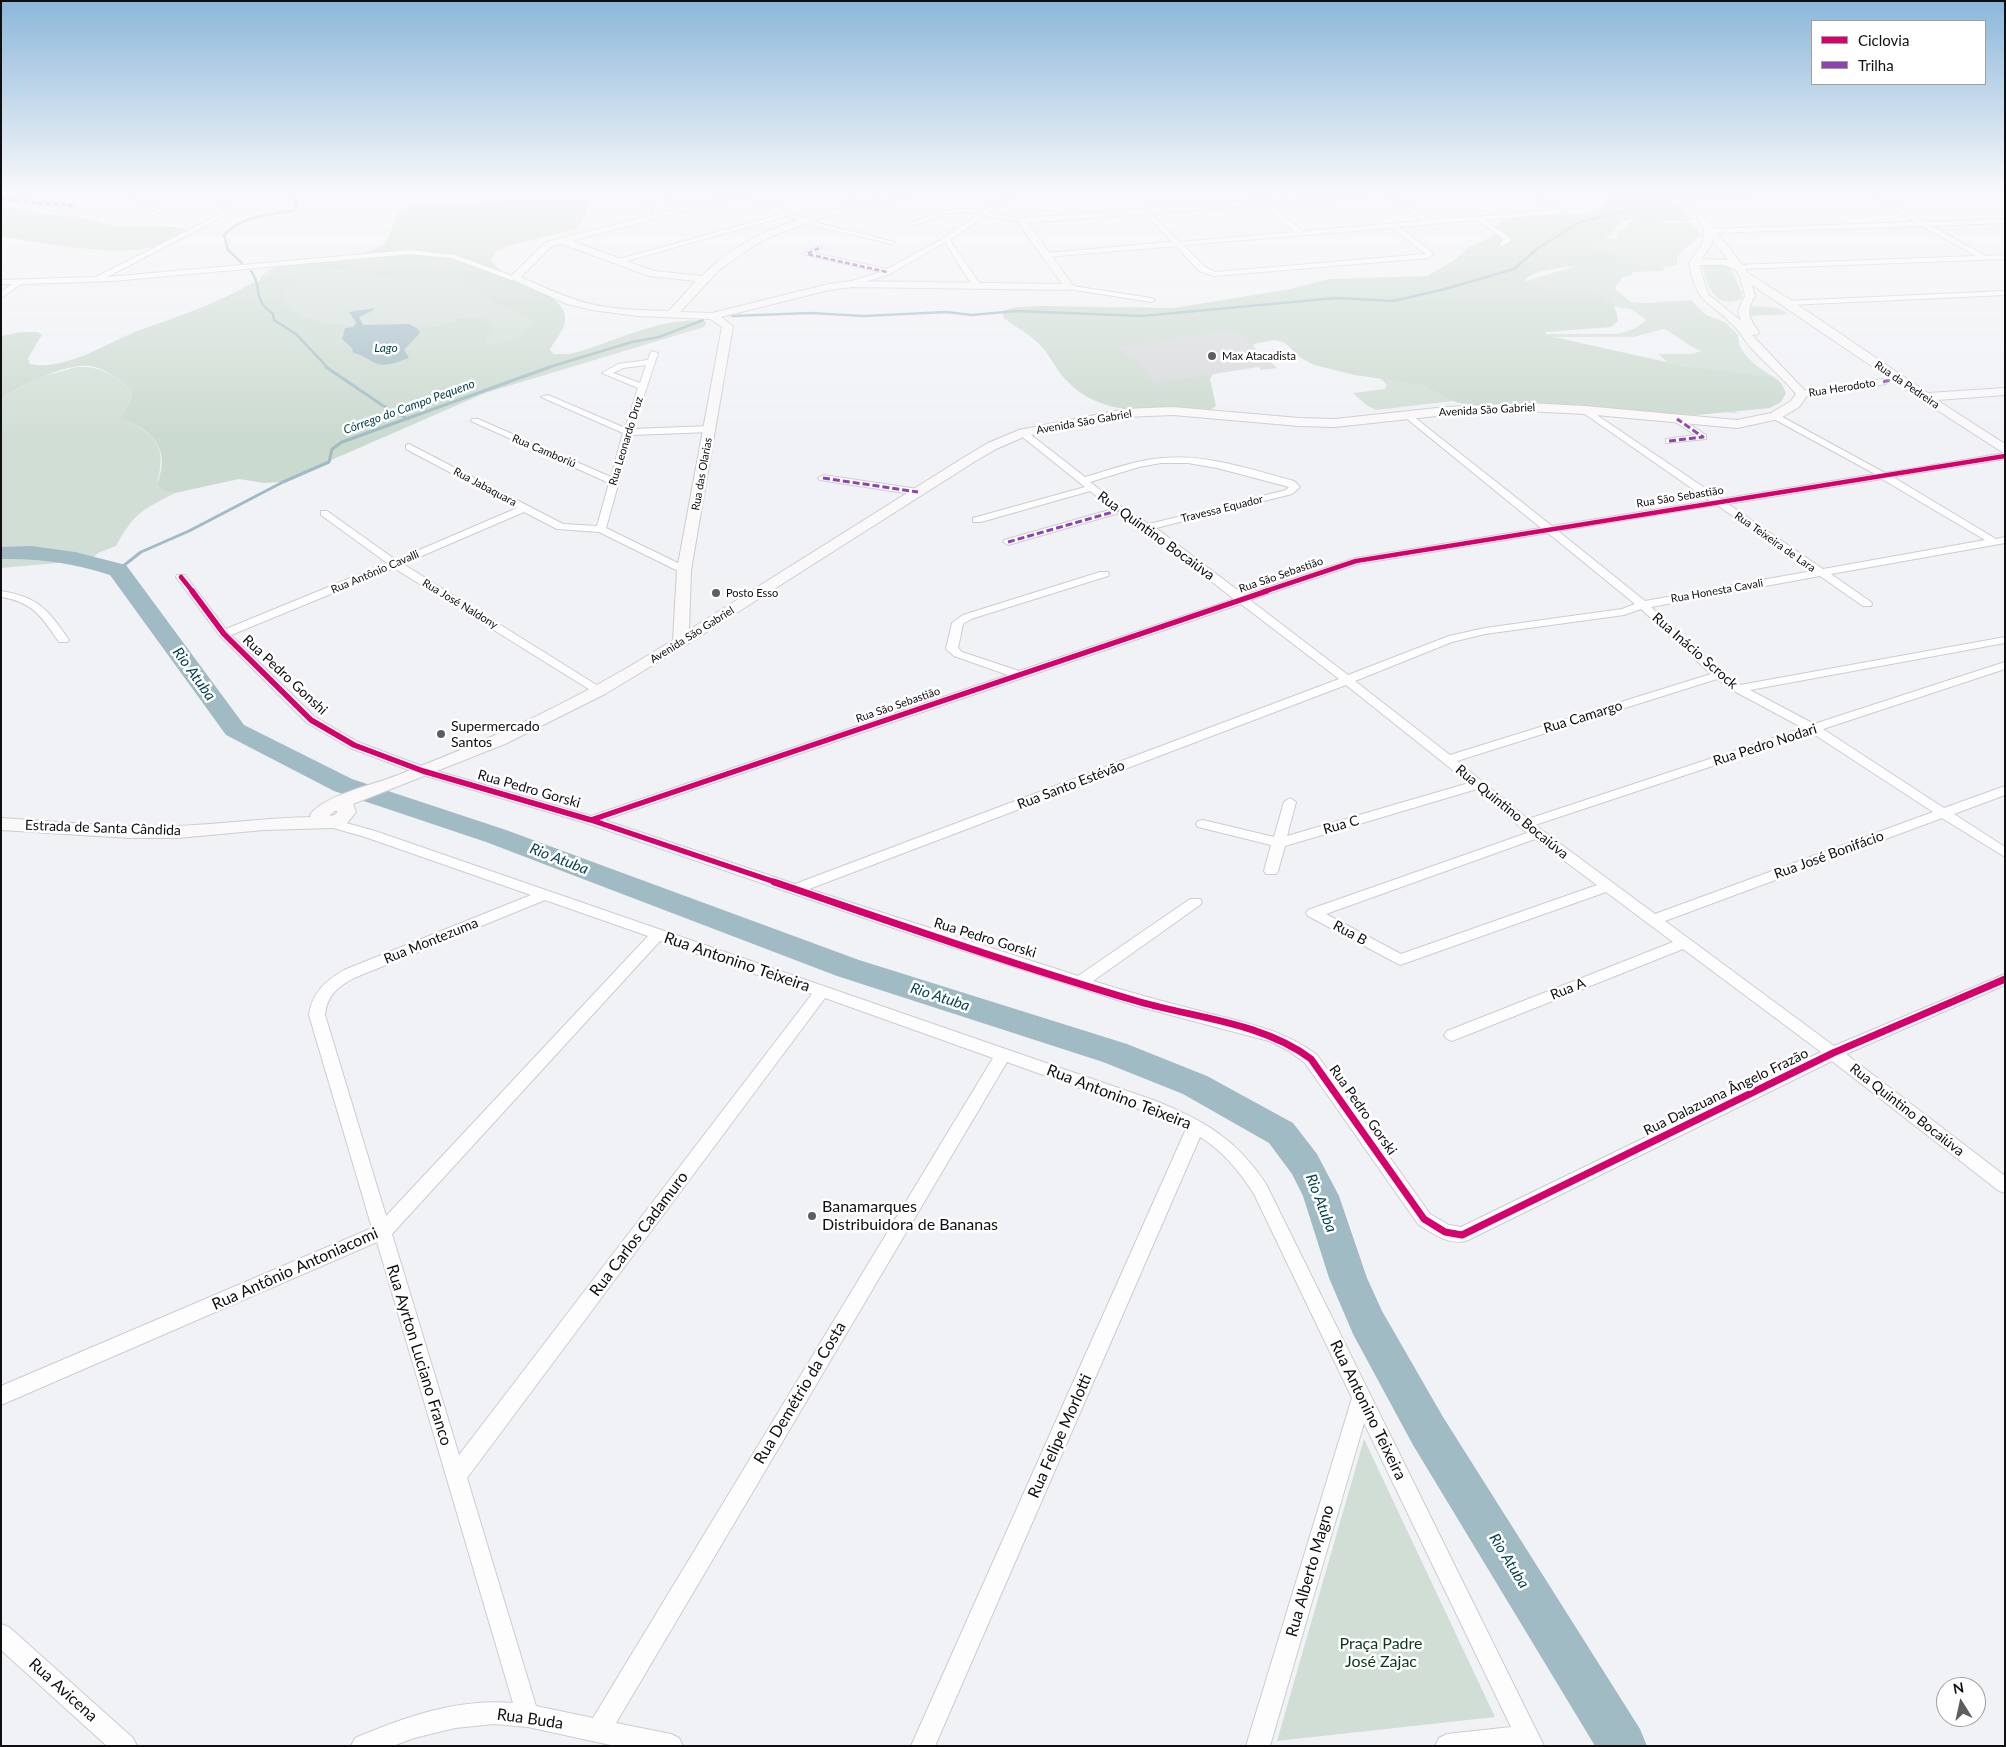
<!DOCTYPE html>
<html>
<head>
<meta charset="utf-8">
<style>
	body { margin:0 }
	#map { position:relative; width:2006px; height:1747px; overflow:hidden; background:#f1f2f6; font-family:Lato,sans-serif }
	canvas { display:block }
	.frame { position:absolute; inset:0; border:2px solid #0f0f11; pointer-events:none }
	.legend { position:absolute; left:1811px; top:20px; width:175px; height:65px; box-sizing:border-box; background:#fff; border:1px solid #9f9fa0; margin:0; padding:6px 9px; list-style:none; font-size:15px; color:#0f0f11 }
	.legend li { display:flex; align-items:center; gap:10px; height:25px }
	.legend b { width:25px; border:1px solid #9f9fa0 }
	.north { position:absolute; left:1936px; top:1677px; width:50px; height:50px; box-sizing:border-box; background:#fff; border:1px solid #9f9fa0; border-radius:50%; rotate:350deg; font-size:14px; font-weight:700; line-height:20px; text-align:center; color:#0f0f11 }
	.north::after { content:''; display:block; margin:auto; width:18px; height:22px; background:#5e5e61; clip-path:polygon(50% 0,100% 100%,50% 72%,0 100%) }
</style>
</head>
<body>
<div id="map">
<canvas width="2006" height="1747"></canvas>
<div class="frame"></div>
<ul class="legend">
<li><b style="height:6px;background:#d6006c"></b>Ciclovia</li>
<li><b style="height:6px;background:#8e44ad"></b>Trilha</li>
</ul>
<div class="north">N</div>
</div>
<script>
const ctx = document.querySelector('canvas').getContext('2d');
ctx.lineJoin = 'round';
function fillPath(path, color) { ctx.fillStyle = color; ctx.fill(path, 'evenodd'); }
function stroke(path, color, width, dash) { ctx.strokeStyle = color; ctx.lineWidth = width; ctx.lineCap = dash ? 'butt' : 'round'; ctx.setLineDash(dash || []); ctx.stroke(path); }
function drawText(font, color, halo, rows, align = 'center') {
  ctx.font = font + ' Lato,sans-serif'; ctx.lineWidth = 5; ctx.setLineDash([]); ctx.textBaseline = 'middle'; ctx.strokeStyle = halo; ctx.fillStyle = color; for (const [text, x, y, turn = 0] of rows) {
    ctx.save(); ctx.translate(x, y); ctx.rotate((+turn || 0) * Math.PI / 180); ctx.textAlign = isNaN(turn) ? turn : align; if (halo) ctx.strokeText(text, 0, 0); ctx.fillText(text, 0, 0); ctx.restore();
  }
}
const green = new Path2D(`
	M1640,216L1668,223H1692L1701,235L1677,256V265L1664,267L1663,271L1633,272L1630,276L1622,277L1615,289L1631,302L1644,303L1691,300L1706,315L1725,322L1738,335C1738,358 1764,370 1780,381L1773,382L1668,363L1659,354H1692L1702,351C1687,346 1678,336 1664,329L1634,337H1542L1681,394L1739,413L1470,399L1376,410L1366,405L1353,393L1385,389L1387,385L1356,355L1543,334H1618L1636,328L1646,320L1631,309L1607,306L1509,286L1593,261L1574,247L1601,236L1616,239L1618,231L1627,227V224Z
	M1716,262L1730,267L1742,293V299C1714,310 1708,286 1702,266L1703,263Z
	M295,263L339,271L456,279L497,305L530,319L531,324C519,337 504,344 487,344L485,340L493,330V325C470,306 455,323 432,326C416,327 401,325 386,324C351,323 306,331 282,298L294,287L290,278L259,280C268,267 279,265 295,263Z
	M1757,306L1777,308L1790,314L1750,316L1748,308Z
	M76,367C102,366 112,374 131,390L132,396L121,418C153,432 167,443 158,480L166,492L175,493C141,511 135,512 116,546L98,553L93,558L69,562L1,568V398L41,377Z
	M1364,1439L1495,1717L1277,1741Z`);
const forest = new Path2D(`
	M1610,194H1657L1681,208V211L1692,220L1685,222L1635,219L1622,221L1610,235L1583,245C1594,254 1610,249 1619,260L1616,263C1598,266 1531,265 1525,281C1547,301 1616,277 1618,321L1611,327L1546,332L1545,335L1684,366L1770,377L1781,383L1786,393L1781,402L1770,408L1697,415L1476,405L1458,403L1423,385L1355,375L1314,365L1301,358L1285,343L1275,340L1257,343L1217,367L1210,379L1216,406C1207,415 1187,411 1175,411C1135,411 1095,412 1065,379C1055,368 1049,353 1038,343C1028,333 1015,327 1004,318L1002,313L1005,310L1016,307L1042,306L1174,308L1290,289L1329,279L1427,276L1456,259L1469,247L1491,237L1494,233L1496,225L1507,217L1534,213L1586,214L1596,211L1603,206Z
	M576,199L584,201L588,206L586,216L576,229L507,246L497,251L491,259C502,284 571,291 565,322C563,333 554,340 550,350L554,354H569L581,351C617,340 670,314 707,322L704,327L485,393L281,482L264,483L239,479L175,493L166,492L159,486C158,478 162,470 162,462C161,436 142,427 121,418L132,396L131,390C121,381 109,371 95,367C67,360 26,385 1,398V336L22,332H38L42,335L28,358L30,364C65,371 103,345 135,332C164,321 193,312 221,299C247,288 265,270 296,280L298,283L282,298C306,331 351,323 386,324C401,325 416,327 432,326C455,323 470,306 493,325V330L486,340L487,344C504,344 519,337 531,324L530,319L497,305L456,279H410L318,268L295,263C315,260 367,257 382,245C400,230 385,211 417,203Z
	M1,204L33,213L79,217L113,226L178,227L184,228L185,231C149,268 47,242 1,237Z`);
const water = new Path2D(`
	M375,308L370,312L359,317L363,325L409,324L418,329L420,333L404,350L409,358C400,361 385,368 375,363C367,359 363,355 353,353L352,348L342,339L345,328L353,327L356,323L349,312Z`);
const streamFar1 = new Path2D(`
	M242,263L228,250L224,235C247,213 266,217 295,210L296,204L292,194
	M251,271C264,289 250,297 273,314L274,320L296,334L328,368
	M732,316L810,313L864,316L946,312L972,315L1016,311L1142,316L1336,298L1393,301L1445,289L1514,269L1537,249L1580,222L1621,212
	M546,368L632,342L659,337L703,320`);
const stream = new Path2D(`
	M326,367L382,405L408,419
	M118,570L141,552L189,531L283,482L329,462L332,449L342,442L550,367`);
const river = new Path2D(`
	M31,546L75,552L126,565L244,725L352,779L506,830L859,960L1127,1044L1207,1076L1293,1123L1317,1154L1339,1196L1367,1278L1382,1311L1443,1417L1640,1729L1647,1746H1595L1413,1445L1353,1334L1329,1278L1303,1196L1292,1174L1269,1143L1183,1094L1103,1062L837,976L486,842L334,791L226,735L110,575C74,563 39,558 1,559V547Z`);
const building = new Path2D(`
	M1236,330L1277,368L1261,370L1259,367L1155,383L1133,358H1130L1116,347Z`);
const street = new Path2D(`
	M123,194H131L166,213L161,214Z
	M224,194H230V208L224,216L107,277L410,250L455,255L518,278L511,280L452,258L410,254L113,281L21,284L1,298V292L12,284H1V280L96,277L220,214L224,208Z
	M666,194H672L680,212H676Z
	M742,194H747L810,221L895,242L892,244L806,224L787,216L619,263L612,261L782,214L742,196Z
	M844,194H853L873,203L868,204Z
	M1008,194H1015L989,213L1024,220V222L985,216L950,240L981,286L980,288H974L945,242L890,274L852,286L848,284L849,282L881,272L803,254L819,246L822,248L814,253L887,269L944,238L978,214C948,208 941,217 914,225L912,224V222C942,211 950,205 982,211Z
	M1250,194H1257L1303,231L1423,221L1386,194H1393L1431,220L1555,210L1529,194H1537L1565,211L1562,213L1485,220L1510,238V242L1502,246L1499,244L1504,239L1477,220L1399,227L1433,253V255L1428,258L1214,276L1199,271L1176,246L1046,257L1042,255L1046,253L1172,242L1144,212V210L1146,209L1179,242L1295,232ZM1391,228L1426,254L1215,272L1205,267L1183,245Z
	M1701,194H1754L1751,196L1670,199L1667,197L1670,195Z
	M1867,194H1875L1925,222L2005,219V223L1931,226L1986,256L2005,255V259L1739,269H1736V265L1976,256L1922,226L1712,233L1709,231L1712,229L1915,222Z
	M1,197L74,204L77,206L74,208L1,201Z
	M646,200H650L661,216L660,217H656Z
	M1066,285L1151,298L1155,300L1151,302L1069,289H1066Z
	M2005,291V295L1788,305L1784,303L1788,301Z
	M651,351L658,353L633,429L710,426L714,429L710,432L632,435L606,528L688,568L689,570L688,572H680L599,532L557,529L524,512L403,564L603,689L605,691L603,693H595L394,568L231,635L315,717L358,742L427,768L591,816L1008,675L954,656L946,649L952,623L963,615L1100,572H1108L1109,574L1108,576L971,619L963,624L958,648L962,652L1019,671L1234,599L1144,529L1119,513L1008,545L1003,542L1004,540L1113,509L1090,491L981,522H973V518L1085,487L1020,435V431H1026L1085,477C1110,470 1136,460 1163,458C1207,454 1252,470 1294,481L1300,487L1292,494L1156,528L1244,595L1356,558L1541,528L1406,418V414L1409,413L1552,526L1710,501L1582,412L1581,410L1585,407L1721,499L1875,474L1772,418V414L1775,413L1885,473L2005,453V459L1893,477L1996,539L2005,537V543L1831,574L1871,602L1872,604L1871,606H1863L1820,576L1651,607L1723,673L1740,685L2005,637V643L1750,690L1814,724L2005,662V669L1823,729L1944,808L2005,786V795L1954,814L2005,847V857L1942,818L1665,921L1834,1046L2005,974V985L1846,1054L2005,1176V1193L1999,1191L1832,1061L1468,1240C1450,1247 1432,1233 1418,1224L1305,1063L1289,1051L1269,1041L1136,1006L908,933L586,823L419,774L350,748L307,723L220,636L176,577L177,575H185L226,629L387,563L321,515V511H327L396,560L517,508L406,449V445L409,444L563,524L597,526L609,483L471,421L472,419H478L611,477L623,433L541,397L548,395L625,428L638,388L602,373L618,364L648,360ZM646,365L640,383L613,373L623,368ZM1161,463H1188L1217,468L1289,487L1286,490L1149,524L1123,508L1090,482L1139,467ZM1882,479L1985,540L1823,569L1728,504ZM1717,505L1812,571L1645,601L1558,531ZM1548,533L1635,604L1622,609L1485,628L1449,636L1348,675L1250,600L1358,564ZM1241,604L1339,679L795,884L604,820ZM1641,609L1711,674L1450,755L1355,681L1452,642L1485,634L1624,615ZM1717,679L1734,691L1803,728L1528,819L1457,761ZM1346,685L1469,783L1287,836L1296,802L1290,798L1284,802L1274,837L1203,820L1198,821L1196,824L1198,827L1271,845L1264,871L1266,874H1276L1278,871L1285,846L1477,789L1527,833L1308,910L1306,913L1308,916L1400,965L1606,892L1673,942L1447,1031L1444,1035L1447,1039L1452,1041L1457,1039L1683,949L1821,1052L1461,1227L1449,1225L1430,1214L1317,1055C1281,1028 1242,1022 1200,1011C1164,1002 1128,992 1093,981L1200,905L1202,902L1200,899H1190L1078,976L809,889ZM1812,733L1933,812L1655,914L1535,825ZM1535,839L1597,885L1401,954L1326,914Z
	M1883,379L1887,382L1886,384L1802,397L1798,394L1802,391Z
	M1677,416L1706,435V439L1666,443V439L1695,435L1674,421L1673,419Z
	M823,475L918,489L923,492L918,495L820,480L818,478Z
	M1,591C39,597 48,610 69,640L67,642H59C42,617 33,602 1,597Z
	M328,818L375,831L1156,1101C1205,1121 1236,1139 1266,1184L1544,1746H1435L1439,1738L1447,1734L1511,1727L1364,1423L1270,1746H1246L1352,1398L1254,1194C1239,1171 1223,1151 1200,1137L935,1746H911L1186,1129L1144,1111L1007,1062L616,1723L671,1734L679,1738L683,1746H615L528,1727L494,1724L455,1728L414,1738L393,1746H351L355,1738C405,1717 457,1698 513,1703L377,1242L1,1405V1386L372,1228L309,1015C312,993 325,981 344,970L531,895L365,837L323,825L321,822L323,819ZM545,900L648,936L386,1216L325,1015C327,995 338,987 354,978ZM660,941L812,994L459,1455L392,1234ZM825,998L993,1058L593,1718L536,1706L467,1478Z
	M1,1624L9,1627L133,1738L137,1746H107L1,1650Z`);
const secondary = new Path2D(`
	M735,194H749L572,241L654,271L702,276C742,234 800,217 855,204C875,199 895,194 915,194L822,218L777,234L756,244L719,270L680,312L712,313L829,284L852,281L1062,284L1017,221L1022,218L1335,194H1371L1367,197L1028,223L1074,287L1069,290L852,287L829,290L721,317L733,326L691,570L689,630L966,456L988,443L1019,430L1125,409L1173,407L1299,418L1335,419L1446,407L1526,403L1585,406L1737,420L1771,413L1791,401L1796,394C1783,378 1767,365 1753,350C1746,343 1742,335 1736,328C1710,300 1696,306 1689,262L1702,245L1704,228L1698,219L1659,194H1670L1704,215L1749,274L1792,301L1928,393L2005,388V395L1937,400L2005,444V454L1920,399L1752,285L1755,296C1745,312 1749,318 1759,332L1758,334L1752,335L1808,394L1799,407L1779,419L1737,428L1585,414L1526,411L1446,415L1335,427L1299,426L1173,415L1125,417L1026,436L996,449L974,462L686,645L605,694L505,744L353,804L356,812L347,823L332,828L264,830L178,838H129L1,830V818C60,822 119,828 177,826C222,824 266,818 311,817L310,815C322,796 376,784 398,775C430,762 462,750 493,736C555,709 616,676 673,640L677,570L722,327L710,319L638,316L592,310L567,304L509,278L546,242ZM1712,239L1728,260L1701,259L1712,245ZM562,244L649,276L696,281L669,311C638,310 603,310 574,299C556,293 538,285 521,277L552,246ZM1699,265H1723L1735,269L1740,276L1745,296L1738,311L1741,321L1708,294ZM335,811H338L335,815L329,816Z`);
const quietFar1 = new Path2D(`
	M1,199L74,206
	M819,248L807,254L887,272`);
const quiet = new Path2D(`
	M1883,382L1896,378
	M1669,441L1703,437L1677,419
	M823,478L918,492
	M1008,542L1120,510`);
const cyclewayFar2 = new Path2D(`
	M181,577L193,592
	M1263,592L1356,561L2005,456`);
const cyclewayFar1 = new Path2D(`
	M192,591L224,634L311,720L354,745L423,771L591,820L778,883
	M591,820L1267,591`);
const cycleway = new Path2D(`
	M774,882C895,923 1017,966 1140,1002C1197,1018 1263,1023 1311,1059L1424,1219L1445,1232L1462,1235L1833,1053L2005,979`);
const markers = [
	[1212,356,5,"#5e5e61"],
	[716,593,5,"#5e5e61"],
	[441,734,5,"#5e5e61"],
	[812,1216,5,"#5e5e61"]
];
const farPoinames = [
	["Max Atacadista",1222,356],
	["Posto Esso",726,593]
];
const farStreetnames = [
	["Rua da Pedreira",1907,385,34],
	["Rua Herodoto",1842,388,-9],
	["Avenida São Gabriel",1487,410,-3],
	["Avenida São Gabriel",1084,422,-10],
	["Rua Leonardo Druz",626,441,-73],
	["Rua Camboriú",544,451,23],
	["Rua das Olarias",702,474,-80],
	["Rua Jabaquara",485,487,28],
	["Rua São Sebastião",1680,497,-9],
	["Travessa Equador",1222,509,-14],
	["Rua Teixeira de Lara",1775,542,35],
	["Rua Antônio Cavalli",375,572,-23],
	["Rua São Sebastião",1281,575,-19],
	["Rua Honesta Cavali",1717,591,-10],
	["Rua José Naldony",460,604,31],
	["Avenida São Gabriel",692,635,-32],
	["Rua São Sebastião",898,705,-19]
];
const farWaternames = [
	["Lago",386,348],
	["Córrego do Campo Pequeno",409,407,-20]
];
const streetNames = [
	["Rua Quintino Bocaiúva",1156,536,36],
	["Rua Inácio Scrock",1695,651,41],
	["Rua Pedro Gonshi",285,675,43],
	["Rua Camargo",1583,717,-17],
	["Rua Pedro Nodari",1765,745,-18],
	["Rua Santo Estévão",1071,785,-21],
	["Rua Pedro Gorski",529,789,16],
	["Rua Quintino Bocaiúva",1512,812,39],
	["Rua C",1341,825,-16],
	["Estrada de Santa Cândida",103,828,2],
	["Rua José Bonifácio",1829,855,-20],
	["Rua B",1350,933,28],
	["Rua Pedro Gorski",985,938,17],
	["Rua Montezuma",431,941,-22],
	["Rua A",1568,989,-22],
	["Rua Dalazuana Ângelo Frazão",1726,1092,-26],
	["Rua Pedro Gorski",1363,1110,55],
	["Rua Quintino Bocaiúva",1907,1110,38]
];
const poiNames = [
	["Supermercado",451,726],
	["Santos",451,742]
];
const waterNames = [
	["Rio Atuba",194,674,54],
	["Rio Atuba",559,859,21],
	["Rio Atuba",940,997,18],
	["Rio Atuba",1321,1203,69],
	["Rio Atuba",1509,1561,58]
];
const nearStreetnames = [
	["Rua Antonino Teixeira",737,962,19],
	["Rua Antonino Teixeira",1119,1097,21],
	["Rua Carlos Cadamuro",639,1234,-53],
	["Rua Antônio Antoniacomi",295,1269,-24],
	["Rua Ayrton Luciano Franco",419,1355,73],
	["Rua Demétrio da Costa",800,1393,-59],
	["Rua Antonino Teixeira",1368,1410,64],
	["Rua Felipe Morlotti",1060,1436,-66],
	["Rua Alberto Magno",1310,1571,-74],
	["Rua Avicena",63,1690,42],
	["Rua Buda",530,1719,8]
];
const nearPoinames = [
	["Banamarques",822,1207],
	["Distribuidora de Bananas",822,1225]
];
const nearParknames = [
	["Praça Padre",1381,1644],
	["José Zajac",1381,1662]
];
fillPath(green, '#d1ded5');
fillPath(forest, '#cbdacf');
fillPath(water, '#a0bbc3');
stroke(streamFar1, '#a0bbc3', 2.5);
stroke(stream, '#a0bbc3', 3);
fillPath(river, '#a0bbc3');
fillPath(building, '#d7d8db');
stroke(street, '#cccdd0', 2);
stroke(secondary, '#cccdd0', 2);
fillPath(street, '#fdfdfe');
fillPath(secondary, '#faf8f8');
stroke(quietFar1, '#8e44ad', 2.5, [5, 2.5]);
stroke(quiet, '#8e44ad', 3, [7, 3]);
stroke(cyclewayFar2, '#d6006c', 4.5);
stroke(cyclewayFar1, '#d6006c', 5.5);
stroke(cycleway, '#d6006c', 7);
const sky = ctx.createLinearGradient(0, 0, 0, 438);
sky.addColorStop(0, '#8bb7d9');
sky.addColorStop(0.44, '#f9f9fb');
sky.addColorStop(1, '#f9f9fb00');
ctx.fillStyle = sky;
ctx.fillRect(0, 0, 2006, 438);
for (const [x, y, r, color] of markers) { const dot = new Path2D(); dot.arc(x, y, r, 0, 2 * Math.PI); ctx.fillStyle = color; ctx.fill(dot); stroke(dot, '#fff', 2); }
drawText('11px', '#0f0f11', '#fff', farPoinames, 'left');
drawText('11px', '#0f0f11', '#fff', farStreetnames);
drawText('italic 12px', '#07434e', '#fff', farWaternames);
drawText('14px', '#0f0f11', '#fff', streetNames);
drawText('14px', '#0f0f11', '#fff', poiNames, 'left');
drawText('italic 15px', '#07434e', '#fff', waterNames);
drawText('16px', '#0f0f11', '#fff', nearStreetnames);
drawText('16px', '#0f0f11', '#fff', nearPoinames, 'left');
drawText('16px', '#0c3819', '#fff', nearParknames);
</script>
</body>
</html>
